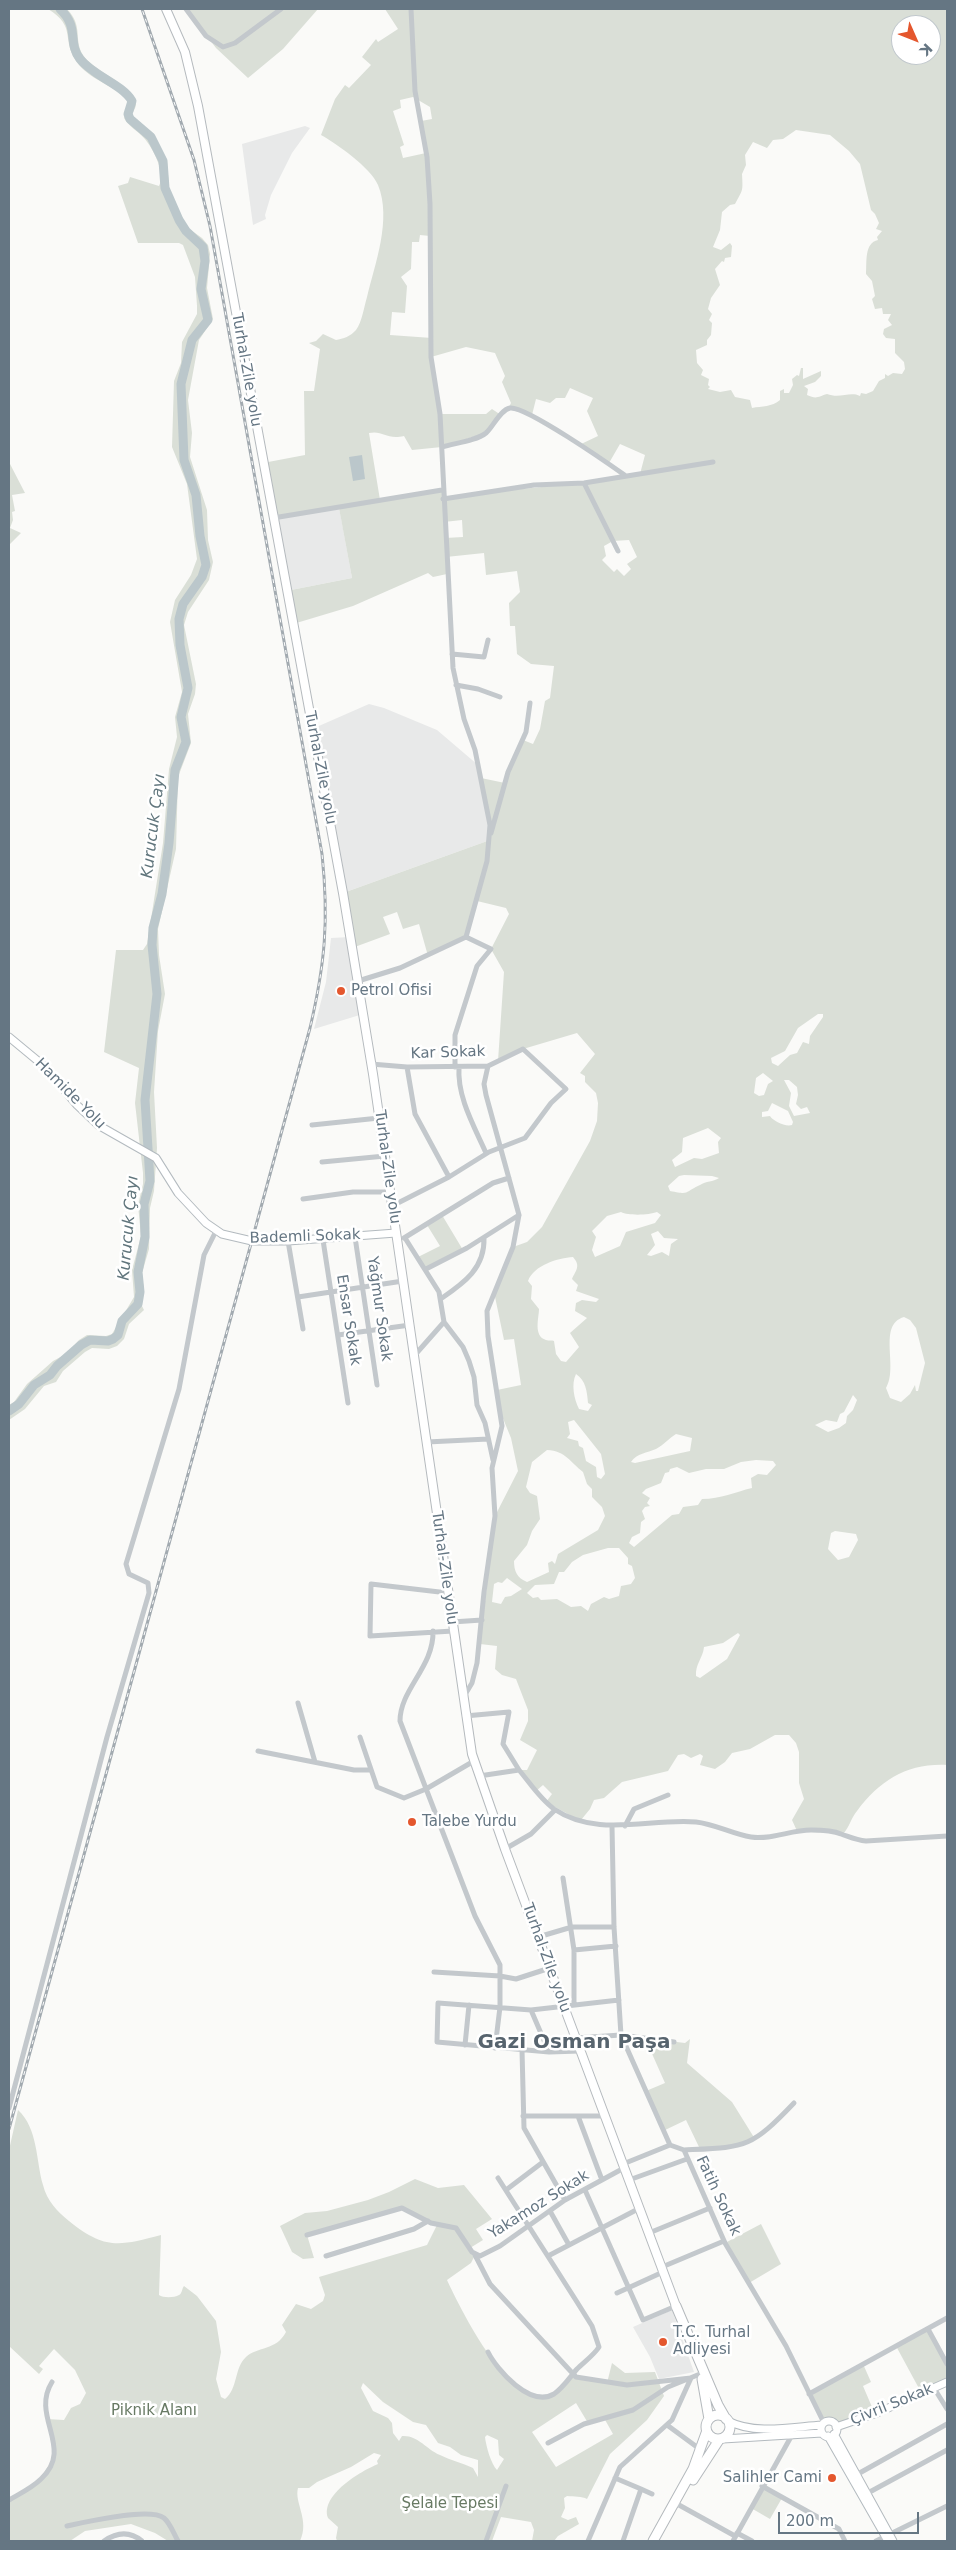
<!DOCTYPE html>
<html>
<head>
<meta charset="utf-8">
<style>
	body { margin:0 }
	#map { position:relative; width:956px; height:2550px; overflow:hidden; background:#fafaf8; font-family:"DejaVu Sans",sans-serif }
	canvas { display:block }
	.frame { position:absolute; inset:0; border:10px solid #657683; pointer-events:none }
	.north { position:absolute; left:891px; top:15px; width:50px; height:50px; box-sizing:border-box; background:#fff; border:1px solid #c1c8cd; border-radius:50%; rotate:134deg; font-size:14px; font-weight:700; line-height:20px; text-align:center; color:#657683 }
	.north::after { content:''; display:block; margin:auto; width:18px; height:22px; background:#e4572e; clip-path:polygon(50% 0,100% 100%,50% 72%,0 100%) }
	.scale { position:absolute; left:778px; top:2512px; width:141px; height:22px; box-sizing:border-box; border:2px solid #657683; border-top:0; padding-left:6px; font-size:15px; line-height:18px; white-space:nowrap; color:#657683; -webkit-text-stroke:4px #fff; paint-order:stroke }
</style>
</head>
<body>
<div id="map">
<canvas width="956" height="2550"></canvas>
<div class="frame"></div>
<div class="north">K</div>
<div class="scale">200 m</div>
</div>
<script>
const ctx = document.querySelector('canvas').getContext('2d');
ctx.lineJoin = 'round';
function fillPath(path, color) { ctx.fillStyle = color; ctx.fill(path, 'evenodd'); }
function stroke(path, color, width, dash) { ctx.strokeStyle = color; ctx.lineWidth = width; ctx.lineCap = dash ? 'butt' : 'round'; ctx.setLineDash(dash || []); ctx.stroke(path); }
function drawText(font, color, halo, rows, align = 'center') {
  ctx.font = font + ' "DejaVu Sans",sans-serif'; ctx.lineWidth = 5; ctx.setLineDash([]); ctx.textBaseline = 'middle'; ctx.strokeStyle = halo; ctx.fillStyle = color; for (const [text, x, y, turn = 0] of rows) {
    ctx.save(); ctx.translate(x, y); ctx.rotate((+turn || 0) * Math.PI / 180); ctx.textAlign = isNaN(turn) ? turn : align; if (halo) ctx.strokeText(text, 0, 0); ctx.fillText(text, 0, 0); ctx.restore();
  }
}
const built = new Path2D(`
	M305,126L310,128L292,153L271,195L265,215L266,219L253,225L242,144Z
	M339,507L352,578L286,591L273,518Z
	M369,704L384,708L437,730L478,765L487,804L490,840L343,893L312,729Z
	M350,937L363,1014L314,1029L326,982L331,938Z
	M672,2310L694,2372L659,2379L650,2357L633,2327Z`);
const green = new Path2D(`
	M48,9H67C84,27 73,39 83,55C92,70 138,88 136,104C136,108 133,111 132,115L153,134L167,160L169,188L181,218L188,228L202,238L208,245L210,254L207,288L213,319L199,340L188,400L192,433L190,457L207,510L208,540L213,562L209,580L188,612L184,625L196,684L195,694L188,714L191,743L178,777L176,849L158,929L159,955L165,994L158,1031L154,1092L157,1148L154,1191L150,1208L149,1249L142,1273L144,1292L141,1304L144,1310L129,1324L124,1339L117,1346L109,1349L92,1348L85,1352L63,1371L56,1382L44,1386L25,1409L9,1420V1405L14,1402L27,1384L53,1361L66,1354L79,1340L87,1335L106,1336L112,1334L134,1297L132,1270L141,1236L138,1205L143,1184V1173L135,1103L139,1068L104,1052L116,950H143L147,944L163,843L169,769L177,737L175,717L182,692L170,622L175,600L191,575L197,559L187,484L172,447L174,381L181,363L182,342L197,314V306L195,277L183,245L179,243H138L118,186L128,183L130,177L159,186C166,173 153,148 144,138C138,131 128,126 124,118L128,105L127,99C112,84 89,80 76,61C61,38 77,27 48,9Z
	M186,9H318L283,49L248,78L216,48Z
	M385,9H947V1765C908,1763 880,1780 857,1811C851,1818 849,1828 843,1834L797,1831L792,1820L804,1799L799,1783V1752L796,1743L789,1735H775L750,1749L732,1753L725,1762L715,1769L700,1765L703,1756L700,1754L691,1758L684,1754L678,1755L668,1771L622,1782L604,1798L594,1800L590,1809L581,1820L577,1819L546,1802L552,1794L543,1785L536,1791L519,1770H527L537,1750L520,1740L528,1721V1710L516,1679L502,1675L495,1669L497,1646L480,1644L495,1516L518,1471L511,1438L502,1416L497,1390L521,1385L514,1339L504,1340L494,1292L513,1247L527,1242L542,1227L590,1141L597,1121L598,1103L596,1093L585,1082V1076L580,1073L595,1054L577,1033L523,1049L498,1061L504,972L491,949L509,914L506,908L477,901L466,937L428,956L419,924L403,929L397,912L383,917L390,934L352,948L343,893L490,840L481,778L505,783L523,740L533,744L540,729L545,701L550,698L554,666L531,664L517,654L515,626H510L509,603L520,592L517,571L486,575L484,553L446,557L447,574L433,577L428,573L353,606L293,624L286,591L352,578L339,508L273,518L263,463L305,455L304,391H314L320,349L309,343L316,341L323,334L336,340C343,339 351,336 356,330C362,322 364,307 367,297C375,264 392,219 378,185C371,168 337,144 321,135L335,99L345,85L349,88L371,65L362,57L376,39L378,42L398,29ZM901,25H931V55H901ZM413,97L430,107L432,119L421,121L426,153L403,158L400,147L404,145L393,111L401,108L400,100ZM796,130L830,135L849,151L860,164L871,210L875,214L879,223L876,229L882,231L877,237L878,240C864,243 867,262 866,274L872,281L875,296L872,299L875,309L882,308L883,314H891L888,320L892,325L884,329L883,334L886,338L895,339V353L904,362L905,369L902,374L893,373L888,376L885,374V378L879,381L873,391L866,394L861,393L860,396C850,391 840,399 827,394C819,396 817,400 807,395L808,389L804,386L815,382L821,376V371L803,379V368H801L799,376L797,375L792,379L793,385L789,393H784V389L780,391V400C772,407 762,406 752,408L750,400L735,397L731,390L720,392L708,389L710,387L708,385L709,379L701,375L703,370L697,363L696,350L707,345V340L711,335L712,323L709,320L712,314L708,309L711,298L720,285L715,269L722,261L724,262L725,258L731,257L732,246L730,243L721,250L713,247L720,230L722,212L730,205L735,204C743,189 743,192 742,174L746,165L745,155L753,142L767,148L773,140L783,139ZM420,235L430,236L432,338L390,335L392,312L405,313L407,286L401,277L411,269L412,242H419ZM466,347L495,353L505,376L502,382L511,403L508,409L532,415L536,399L550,403L556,398H565L570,388L593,398L587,411L598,436L579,445L609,463L620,444L645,455L640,474C574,485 508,489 443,499L442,490L380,500L369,433C383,430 386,440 404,436L412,450L442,447L485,433L501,415L492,409L486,414H440L431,357ZM462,520L463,537L445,538L444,522ZM629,540L637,557L627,564L631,569L624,576L617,569L614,572L602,560L606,556L604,546L613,541ZM818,1014H823V1017L810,1036L809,1044L803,1042L797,1053L790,1055L778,1066L772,1063L771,1058L785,1051L798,1028ZM763,1073L773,1081L768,1084L764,1095L759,1096L754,1093L756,1078ZM784,1080H789L797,1087L798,1095L796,1104L801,1109L807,1107L810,1113L794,1116L789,1106L791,1093ZM772,1103L788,1111L793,1122L792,1125C785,1127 773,1121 770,1116L762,1117V1112L768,1111ZM708,1128L721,1138L718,1142L719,1153L702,1159L694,1158L675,1167L672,1160L682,1152L683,1138ZM684,1175L712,1176L719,1178C713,1182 706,1181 700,1185C683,1193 690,1195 670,1191L668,1186L679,1176ZM621,1212C629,1216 649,1215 657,1212L661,1215L655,1223L626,1232L620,1246L595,1257L592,1250L596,1237L592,1231L607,1216ZM658,1231L664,1238L678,1239L671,1244L669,1256L662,1252L651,1256L647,1255L655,1245L651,1234ZM573,1257C581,1266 576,1270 572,1279L578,1285L576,1291L599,1299L596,1302L582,1300L576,1303L575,1311L587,1318L570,1333L579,1347L566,1362L561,1361L556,1354L554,1341C552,1340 549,1341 546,1340C533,1336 539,1318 539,1309L531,1299L532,1286L528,1281C534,1265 558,1258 573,1257ZM904,1317L910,1320L916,1328L925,1363L918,1391H916L915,1385L910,1394L901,1402L890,1398L886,1388C899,1367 877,1325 904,1317ZM576,1374C586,1381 587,1391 588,1403L592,1405L588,1411L579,1409C574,1399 571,1384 576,1374ZM853,1395L857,1400L853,1410L847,1416L846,1423L839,1428L828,1432L815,1425L826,1420L837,1422L840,1414L844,1412ZM574,1420L601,1454L605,1474L601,1479L597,1477L596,1467L586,1461L583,1448L579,1446L578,1441L567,1438L570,1434L568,1422ZM676,1434L692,1438L690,1451L635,1463L631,1462C637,1453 647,1453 656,1449C664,1445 669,1438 676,1434ZM547,1450C566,1451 570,1462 583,1472L587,1484L592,1489V1497L602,1507L605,1516L598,1530L558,1554L555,1564L552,1561L548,1563L549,1572L527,1582C517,1578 514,1571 514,1561L527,1545L532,1531L540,1519L537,1496L530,1493L526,1487L532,1462ZM756,1460L773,1461L776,1465L767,1475L758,1474L751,1478L752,1488C735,1492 721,1499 702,1499L698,1505L683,1507L679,1514L672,1515L634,1547L629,1543L632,1537L640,1533L641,1522L645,1519L642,1511L645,1507L650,1506L647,1503L650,1498L642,1493L646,1489L661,1483L665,1473L669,1472L670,1469L677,1467L689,1473L706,1469H724L741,1462ZM835,1531L856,1534L858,1540L849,1557L838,1560L828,1549L831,1533ZM608,1548H619L628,1558V1564L632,1566L635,1578L631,1584L621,1586L619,1596L609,1599L604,1597L591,1604L588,1611L581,1606L571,1607L557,1599L541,1600L538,1597L533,1598L527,1593L535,1585L554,1584L559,1572H564L572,1562L583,1555ZM507,1578L522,1589L511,1596L505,1597L501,1604L492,1602L494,1584L498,1582L502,1583ZM738,1633L740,1635L727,1659L700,1678L696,1676C695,1664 703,1658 704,1647L723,1643Z
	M9,462L25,493L12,495L15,511L12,512L13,520L10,528L21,533L9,545Z
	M442,1215L463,1250L426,1269L418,1257L440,1246L427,1225Z
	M645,2038L685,2043L690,2039L687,2063L732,2102L755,2139L749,2143L700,2149L686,2120L663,2131L646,2091L665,2083Z
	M18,2110C38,2128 36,2161 43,2185C47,2201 57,2211 69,2221C105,2250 119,2246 161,2235L159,2295C163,2298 174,2298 179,2295C182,2294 182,2288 184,2286L197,2296L216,2321L221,2352L216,2379L221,2397L225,2399C238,2389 234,2368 246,2357C258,2346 276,2351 286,2332L282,2325L296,2304L311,2309L323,2301L325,2295L319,2277L427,2245L437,2225L405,2209L307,2235L314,2258L303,2259L292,2252L280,2226L305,2213L327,2211L368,2200L389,2192L415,2179L438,2188L464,2185L492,2219L476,2229L483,2240L470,2248L475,2255L471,2263L447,2280C461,2310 499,2385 532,2394C538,2395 545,2395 552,2395L572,2375L607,2383L612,2363L625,2373L655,2372L664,2396L647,2420L610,2454L587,2499C582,2496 574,2497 567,2496L564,2498L565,2508L561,2517L568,2520L576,2517L579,2524L558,2536L554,2541H532L534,2530L531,2522L501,2517L492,2541H337L336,2538L338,2527L328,2518C320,2495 361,2471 378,2464L377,2461L381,2455L374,2453L351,2467L317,2482L309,2488H298C294,2503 310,2520 300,2541H168L155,2533L131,2524L85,2531L70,2541H9V2500L35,2485L54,2458L47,2419L64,2420L71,2408L80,2404L86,2393L75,2370L54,2349L39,2366L43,2369L39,2374L9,2346V2150ZM363,2383L383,2402L413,2422L426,2425L438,2443L450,2447L461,2455L478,2460V2477L473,2468C462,2463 450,2460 440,2455C426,2449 418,2435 402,2436L399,2441L393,2433L392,2423L388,2418L373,2411L361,2388ZM576,2403L588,2423L604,2418L613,2434L556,2467L532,2432ZM487,2435L498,2440L499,2455L504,2459L497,2470C491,2464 486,2446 485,2437Z
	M761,2224L781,2264L749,2283L725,2243Z
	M928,2329L947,2364V2382L922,2394L896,2346Z
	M863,2364L871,2382L863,2386L875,2414L836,2427L832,2422H826L809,2394Z
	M762,2486L782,2498L770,2519L751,2508Z`);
const water = new Path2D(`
	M362,455L365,479L353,481L349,457Z`);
const river = new Path2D(`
	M9,1411L19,1404L34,1385L50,1375L57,1366L81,1345L90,1340L108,1341L113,1339L118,1335L122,1321L138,1304L140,1292L138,1272L145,1237L144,1204L150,1181L145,1100L157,994L152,945L153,928L162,894L169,843L175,770L186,742L181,717L188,688L180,645L179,619L183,604L202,577L206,565L200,536L196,495L184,460L181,384L192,340L208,320L201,289L205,261L203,247L186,231L179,220L165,188L163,161L151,137L130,119L128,114L132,101C122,84 93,76 80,59C67,42 80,28 60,9`);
const street = new Path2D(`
	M186,9L206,36L223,47L235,43L281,9
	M442,447C455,443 476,441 486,433C493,427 500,410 510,408C526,406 609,464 626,476
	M584,483L618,551
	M443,499L534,485L584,483L713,462
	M273,518L442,490
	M452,654L484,657L488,640
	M456,685L478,689L500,697
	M491,833L508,772L526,732L530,703
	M358,981L400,968L466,937L487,861L490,825L475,750L464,719L453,668L440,414L431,357L430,204L427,157L415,91L411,9
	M371,1064L407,1067L488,1066L523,1049L566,1089L551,1103L525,1138L489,1152L449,1177L392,1206
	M407,1067L415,1114L449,1177
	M455,1067V1035L477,966L491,949L466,937
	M459,1067C457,1097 474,1126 486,1153
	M312,1125L379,1118
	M322,1162L385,1156
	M303,1199L353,1192H390
	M355,1237L377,1385
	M404,1238L493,1183L509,1178
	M405,1238L439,1292L444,1322L414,1356
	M323,1240L348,1403
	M288,1241L303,1329
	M426,1269L467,1248L519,1215
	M298,1297L403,1281
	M442,1298C464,1283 485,1268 484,1238
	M444,1322L463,1347L469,1361L474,1377L477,1405L485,1423L493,1460
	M338,1335L410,1325
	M427,1442L488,1439
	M448,1593L371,1584L370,1636L453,1631
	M452,1622L482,1620
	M433,1631C434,1667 400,1689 400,1721L475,1916L500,1965V2007L495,2048
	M463,1698L472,1683L477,1663L484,1592L495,1516L492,1468L502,1426L488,1336L487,1311L513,1247L519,1215L486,1095L484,1084L488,1066
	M298,1703L315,1762
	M465,1716L509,1712L503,1744L519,1770
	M360,1737L377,1787L404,1798L426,1789L474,1761
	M258,1751L354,1770H371
	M479,1776L519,1770C530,1783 540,1799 554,1809C597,1838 649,1818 696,1822C715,1824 732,1834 751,1837C772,1840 790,1830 811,1830C820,1830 832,1830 841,1834C850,1837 856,1840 866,1841L947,1836
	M612,1826L614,1927L621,2035L670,2145L684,2150L725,2243L786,2346L824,2423
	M625,1826L634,1809L668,1795
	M505,1849L531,1834L555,1810
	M563,1878L574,1950V2004
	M538,1937L572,1927H614
	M574,1950L616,1946
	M434,1972L500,1976L516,1979L550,1968
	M531,2010L619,2000
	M575,2038L621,2035L674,2042
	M465,2045L469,2005
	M522,2050L524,2128L565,2200
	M549,2052L531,2010L438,2003L437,2042L549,2052L580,2051
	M9,2108L107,1737L149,1593L148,1583L129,1574L126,1564L179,1389L204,1255L216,1231
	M523,2116H605
	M578,2116L602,2180
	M684,2150C746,2147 750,2149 794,2103
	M623,2164L670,2145
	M629,2180L687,2159
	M506,2190L543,2162
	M585,2190L643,2320L676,2306
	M550,2211L569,2245
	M649,2233L710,2208
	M307,2235L402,2208L431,2223L456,2228L472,2252L480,2256L500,2246L565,2200L624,2168
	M475,2255L490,2284L576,2377L627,2385L691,2378L672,2420L620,2467L588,2541
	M326,2256L414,2229L428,2221
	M548,2256L640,2208
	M662,2267L724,2241
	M617,2293L663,2272
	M928,2329L947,2364
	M488,2352C497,2370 530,2408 554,2394C563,2388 570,2377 577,2369C584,2362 594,2355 599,2347L592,2326L577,2302L498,2178
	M934,2388L947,2409
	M809,2394L947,2318
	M667,2425L701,2450
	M548,2443L584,2424L633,2410L668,2387L700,2374
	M856,2475L947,2424
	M615,2478L641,2489L623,2541
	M762,2486L839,2529L845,2541
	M641,2489L652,2494
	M866,2494L947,2450
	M9,2500C19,2494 32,2488 41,2479C75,2448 30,2417 52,2382
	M679,2505L735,2536
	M67,2526C86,2522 149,2507 164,2518C170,2523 174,2534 178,2541
	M737,2533L752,2541
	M104,2541C117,2532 130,2531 142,2541
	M486,2541L506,2486
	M733,2541L792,2435
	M876,2541L947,2506`);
const secondary = new Path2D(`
	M9,1037L44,1066L77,1105L98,1125L156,1158L178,1193L206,1223L222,1234L252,1241H288L396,1233
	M728,2421C755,2435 792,2427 822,2425
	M821 2429a8 8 0 1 1 16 0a8 8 0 1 1-16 0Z
	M836,2427L877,2413L947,2382
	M834,2434L893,2541
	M828,2436L888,2541
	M723,2439L822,2433`);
const primary = new Path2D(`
	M166,9L185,52L198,106L343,893L373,1074L472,1754L505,1849L676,2306`);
const highway = new Path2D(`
	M676,2306L718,2405L726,2419
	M702,2379L709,2419
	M706 2427a12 12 0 1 1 24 0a12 12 0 1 1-24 0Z
	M693,2480L719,2440
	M653,2541L693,2469L706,2433`);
const rail = new Path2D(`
	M9,2129L310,1028C325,964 329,920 322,854L210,226L194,160L142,9`);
const markers = [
	[341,991,5,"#e4572e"],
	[412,1822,5,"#e4572e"],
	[663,2342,5,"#e4572e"],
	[832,2478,5,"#e4572e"]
];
const streetNames = [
	["Turhal-Zile yolu",246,370,80],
	["Turhal-Zile yolu",320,768,79],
	["Kar Sokak",448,1053,-2],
	["Hamide Yolu",70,1094,45],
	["Turhal-Zile yolu",387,1167,82],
	["Bademli Sokak",305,1237,-2],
	["Yağmur Sokak",379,1309,82],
	["Ensar Sokak",348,1320,81],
	["Turhal-Zile yolu",444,1568,82],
	["Turhal-Zile yolu",546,1958,70],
	["Fatih Sokak",718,2196,65],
	["Yakamoz Sokak",539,2205,-32],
	["Çivril Sokak",892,2405,-22]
];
const poiNames = [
	["Petrol Ofisi",351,991],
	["Talebe Yurdu",422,1822],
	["T.C. Turhal",673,2333],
	["Adliyesi",673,2350],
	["Salihler Cami",822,2478,"right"]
];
const parkNames = [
	["Piknik Alanı",154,2411],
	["Şelale Tepesi",450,2504]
];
const waterNames = [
	["Kurucuk Çayı",154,826,-83],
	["Kurucuk Çayı",129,1228,-85]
];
const districtNames = [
	["Gazi Osman Paşa",574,2043]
];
fillPath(built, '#e8e9e9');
fillPath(green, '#dadfd7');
fillPath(water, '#bbc7cb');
stroke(river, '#bbc7cb', 9);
stroke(secondary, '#b3babf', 9);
stroke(primary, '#b5babe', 10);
stroke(highway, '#b4b9bd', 11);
stroke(street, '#c3c8cc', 5);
stroke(secondary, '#fff', 7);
stroke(primary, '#fff', 8);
stroke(highway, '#fff', 9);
stroke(rail, '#a2aab0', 3);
stroke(rail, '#fff', 1, [4]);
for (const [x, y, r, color] of markers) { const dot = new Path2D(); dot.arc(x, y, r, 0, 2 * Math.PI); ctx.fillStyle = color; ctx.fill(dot); stroke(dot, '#fff', 2); }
drawText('15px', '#657683', '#fff', streetNames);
drawText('15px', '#657683', '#fff', poiNames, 'left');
drawText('15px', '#687a64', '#fff', parkNames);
drawText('italic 16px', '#60757c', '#fff', waterNames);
drawText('bold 20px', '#57646e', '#fff', districtNames);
</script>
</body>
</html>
